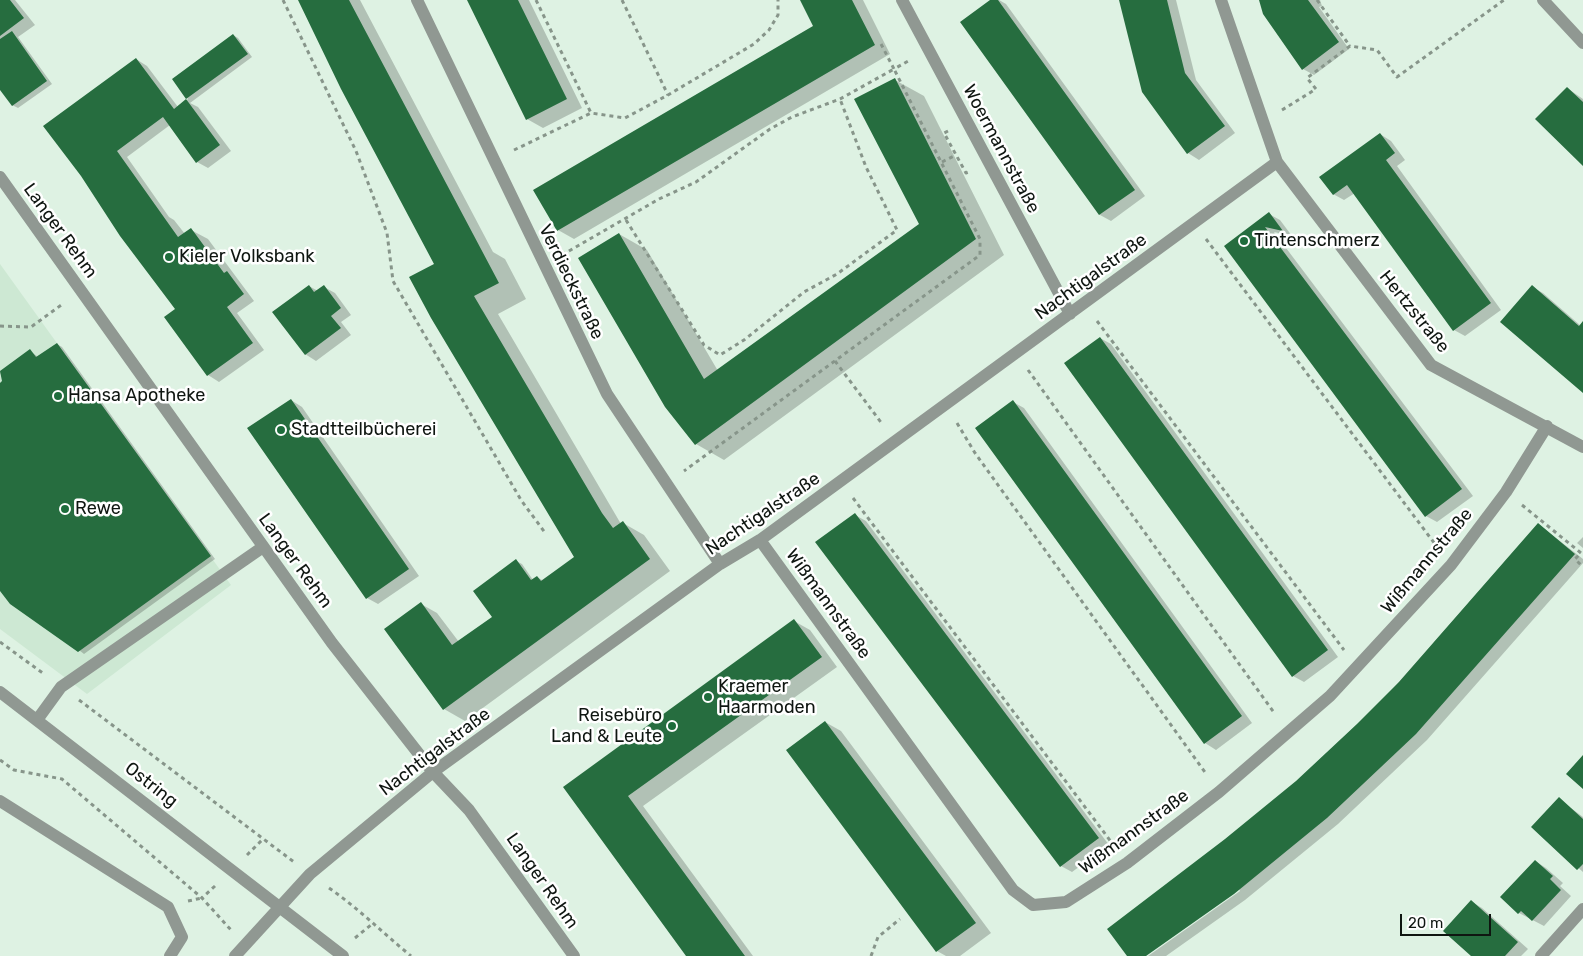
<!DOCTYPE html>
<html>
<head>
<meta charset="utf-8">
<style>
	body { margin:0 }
	#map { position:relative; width:1583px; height:956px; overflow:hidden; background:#def2e3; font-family:Rubik,sans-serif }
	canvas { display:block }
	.scale { position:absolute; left:1400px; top:914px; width:91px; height:22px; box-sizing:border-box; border:2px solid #0f1611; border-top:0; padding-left:6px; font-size:15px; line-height:18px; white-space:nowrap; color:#0f1611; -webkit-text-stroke:4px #fff; paint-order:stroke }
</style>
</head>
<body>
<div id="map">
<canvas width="1583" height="956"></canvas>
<div class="scale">20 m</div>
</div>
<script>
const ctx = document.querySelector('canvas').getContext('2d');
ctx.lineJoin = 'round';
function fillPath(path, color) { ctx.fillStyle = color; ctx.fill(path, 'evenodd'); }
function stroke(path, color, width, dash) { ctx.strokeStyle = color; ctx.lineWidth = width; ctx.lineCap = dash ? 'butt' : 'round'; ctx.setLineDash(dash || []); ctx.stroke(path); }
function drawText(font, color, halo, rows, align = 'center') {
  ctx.font = font + ' Rubik,sans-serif'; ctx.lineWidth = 5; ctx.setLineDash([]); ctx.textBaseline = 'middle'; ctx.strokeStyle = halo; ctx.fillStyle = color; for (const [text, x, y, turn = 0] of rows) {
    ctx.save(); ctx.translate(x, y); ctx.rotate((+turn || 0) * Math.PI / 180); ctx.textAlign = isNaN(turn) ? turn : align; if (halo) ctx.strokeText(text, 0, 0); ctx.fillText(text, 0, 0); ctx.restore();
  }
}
const built = new Path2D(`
	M0,264L231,585L87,694L0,629Z`);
const shadow = new Path2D(`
	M0,0H15L35,25L18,37L52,84L18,108L12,105L0,88Z
	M300,0H360L493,252L505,259L526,299L498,314L621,524L623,523L644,535L670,571L465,721L444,709L421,604L437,613L459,642L494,617L516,561L522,564L533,580L537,577L542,580L576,557L437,264Z
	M469,0H529L582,108L543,128L527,119Z
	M801,0H863L890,54L574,239L558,230L815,27Z
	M992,0H999L1006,4L1145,196L1111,221L1100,215L962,22Z
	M1120,0H1176L1196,80L1235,133L1199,160L1188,153L1143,92Z
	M1260,0H1320L1322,6L1319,7L1349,49L1314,75L1303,69Z
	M233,35L238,38L252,57L190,103L198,107L231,151L208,168L197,162L170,125L127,157L169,217L174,220L185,234L191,230L208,239L254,301L237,313L264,350L219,382L208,375L166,317L177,309L82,175L136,59L147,66L178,107L188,99L173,79Z
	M895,80L924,96L1004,255L724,460L696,444L619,234L647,250L718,371L920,225Z
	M1567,88L1583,99V164Z
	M1380,134L1391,141L1405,160L1397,166L1501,310L1465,336L1454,330L1355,193L1344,200L1333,194Z
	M1269,214L1280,220L1292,236L1274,232L1473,496L1437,522L1426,516L1225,246Z
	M309,286L318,291L324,287L335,293L351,315L341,322L351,335L316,361L305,354Z
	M1532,287L1543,293L1581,326L1583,323V392Z
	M1100,338L1111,344L1338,657L1304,682L1293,676Z
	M57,344L62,347L215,559L84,654L0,588V384L4,382L0,372L30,351L38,357Z
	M291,400L302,407L419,576L378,604L367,598Z
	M1013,402L1024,408L1252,723L1216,750L1205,743L977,428Z
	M855,515L866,521L1109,845L1072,872L1061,866Z
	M1538,524L1583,559V563L1427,740L1338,824L1245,900L1166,956H1148L1240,891L1239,889L1144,956H1128L1205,857L1296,782L1383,700Z
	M1583,537V548L1577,543Z
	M794,621L810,630L837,667L643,806L753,956H688L564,787Z
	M825,722L841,731L991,933L960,956H946L937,951Z
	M1559,799L1583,817V872L1532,827Z
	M1535,861L1546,868L1563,883L1560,886L1571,896L1544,926L1519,913Z
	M1472,902L1482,908L1528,949L1521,956H1473Z`);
const building = new Path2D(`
	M0,0H10L24,18L0,36Z
	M298,0H349L499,283L474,296L602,513L613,528L623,521L650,559L443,710L384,629L421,602L452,645L492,617L473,591L516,559L531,580L537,576L541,581L574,557L431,318L409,277L434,264L341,89Z
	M467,0H518L567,99L526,120Z
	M800,0H852L875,45L557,231L533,190L813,26Z
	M990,0H998L1135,190L1099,215L960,22Z
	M1119,0H1167L1185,73L1225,126L1187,154L1142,92Z
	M1259,0H1308L1339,42L1302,70L1263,14Z
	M12,31L47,81L12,106L0,90V39Z
	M233,34L248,54L186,99L172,79Z
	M136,58L174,109L186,99L220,145L196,163L163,117L117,151L178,237L191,228L224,273L227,271L244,294L227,307L253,343L207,376L164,317L175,309L120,236L81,176L43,126Z
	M895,78L976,239L695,445L665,407L578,258L619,233L704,379L919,224L854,99Z
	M1567,87L1583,102V166L1535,119Z
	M1380,133L1395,153L1386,160L1491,303L1453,331L1347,185L1333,195L1319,177Z
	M1269,212L1283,231L1265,227L1462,489L1425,517L1224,246Z
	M309,285L314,292L324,285L341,308L331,316L341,328L305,355L272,312Z
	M1532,285L1579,326L1583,321V393L1500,322Z
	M1100,337L1328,650L1292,677L1064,363Z
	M57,343L211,556L78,652L10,604L0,591V383L2,381L0,371L30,349L36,357Z
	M291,399L409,569L366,599L247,428Z
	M1013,400L1242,716L1204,744L975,428Z
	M855,513L1099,838L1060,867L815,542Z
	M1538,523L1575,554L1416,734L1327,818L1234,894L1146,956H1127L1107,929L1225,839L1296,781L1357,724L1399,682Z
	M794,619L822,657L628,796L745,956H686L563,787Z
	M825,721L976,923L936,952L786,750Z
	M1583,755V789L1566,774Z
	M1559,797L1583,819V864L1577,870L1531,827Z
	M1535,860L1553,876L1550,879L1561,890L1532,921L1521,911L1518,914L1500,897Z
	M1471,900L1518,942L1505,956H1471L1443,931Z`);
const path = new Path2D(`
	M283,0L356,151L387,233L393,281L521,500L546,534
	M536,0L591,113
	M622,0L668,95
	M1317,0L1350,46
	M881,44L894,69L910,60
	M1282,110L1316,89L1307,78L1350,46L1377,50L1397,77L1504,0
	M948,131L944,133L966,173L969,172
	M514,150L591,113L625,118L668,95L754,44L769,30L778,15V0
	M942,162L956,155
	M626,220L704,345L720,355L744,340L804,292L837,274L897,230L866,167L840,99
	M1206,239L1438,548
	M562,255L659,199L696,182L770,129L792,117L840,99L894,69L980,239V255L684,471
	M1097,321L1344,650
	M0,326L31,327L64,303
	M835,361L883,425
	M1028,370L1275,714
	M957,423L975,453L1207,775
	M853,498L1115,847
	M1522,505L1581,553L1575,559L1583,567
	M0,642L44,674
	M79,700L294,862
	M0,760L14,770L62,779L202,898
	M247,855L264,838
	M215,886L202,898L231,930
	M329,888C358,908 383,933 411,956
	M188,901L202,898
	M355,938L372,924
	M871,956L878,937L900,919`);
const minor = new Path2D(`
	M417,0L607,394L720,564
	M902,0L1070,314
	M1221,0L1277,162L1431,365L1583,447
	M1543,0L1583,43
	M0,177L332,643L433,772L469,810L574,956
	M760,540L1013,890L1033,905L1066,902L1127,863L1219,792L1330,696L1451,565L1506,492L1547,426
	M0,692L343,956
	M37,720L61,687L263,547
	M0,801L168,907L182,937L170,956
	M235,956L310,874L433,772L720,564L760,540L1277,162
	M1541,956L1583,909`);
const markers = [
	[1244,241,5,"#1d6c3b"],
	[169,257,5,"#1d6c3b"],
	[58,396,5,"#1d6c3b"],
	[281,430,5,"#1d6c3b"],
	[65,509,5,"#1d6c3b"],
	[708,697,5,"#1d6c3b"],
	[672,726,5,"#1d6c3b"]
];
const streetNames = [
	["Woermannstraße",1001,149,62],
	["Langer Rehm",60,231,54],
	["Nachtigalstraße",1091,277,-36],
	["Verdieckstraße",571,282,64],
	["Hertzstraße",1414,312,51],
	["Nachtigalstraße",763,514,-34],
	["Langer Rehm",295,561,54],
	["Wißmannstraße",1427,561,-50],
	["Wißmannstraße",828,604,54],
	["Nachtigalstraße",435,752,-37],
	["Ostring",151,785,38],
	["Wißmannstraße",1134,832,-36],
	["Langer Rehm",542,881,55]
];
const poiNames = [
	["Tintenschmerz",1254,241],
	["Kieler Volksbank",179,257],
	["Hansa Apotheke",68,396],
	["Stadtteilbücherei",291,430],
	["Rewe",75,509],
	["Kraemer",718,687],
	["Haarmoden",718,708],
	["Reisebüro",662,716,"right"],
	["Land & Leute",662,737,"right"]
];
fillPath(built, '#cde8d3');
fillPath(shadow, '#0003');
fillPath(building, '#266d3f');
stroke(path, '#87958a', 3, [4, 4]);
stroke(minor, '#909892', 12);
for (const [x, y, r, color] of markers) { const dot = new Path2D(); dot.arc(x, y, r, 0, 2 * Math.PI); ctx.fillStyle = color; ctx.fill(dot); stroke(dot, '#fff', 2); }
drawText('18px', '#0f1611', '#fff', streetNames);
drawText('18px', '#0f1611', '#fff', poiNames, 'left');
</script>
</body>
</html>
